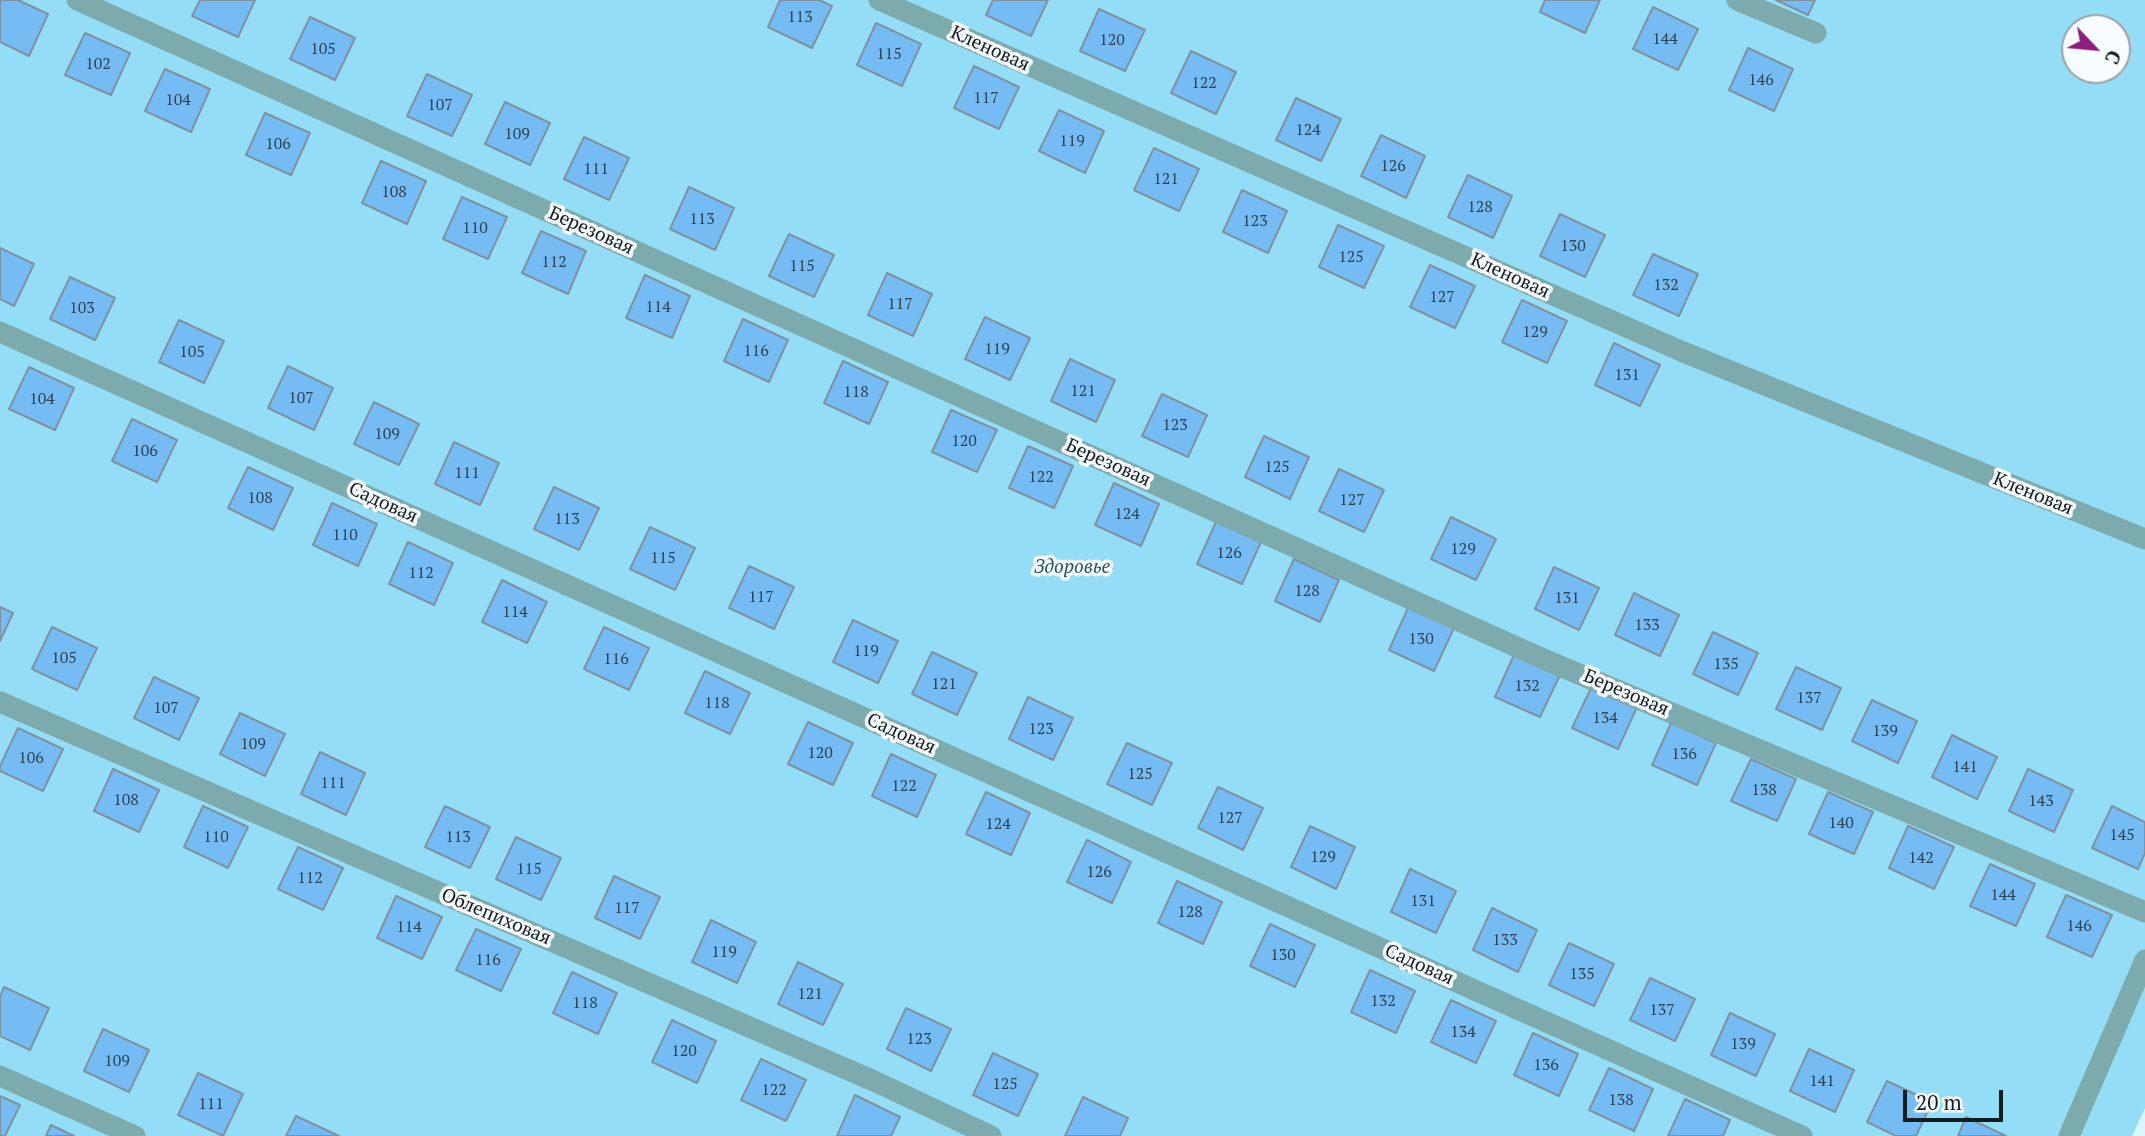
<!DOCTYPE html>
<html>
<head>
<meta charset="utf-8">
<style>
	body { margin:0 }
	#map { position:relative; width:2145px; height:1136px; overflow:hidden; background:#dbf4fd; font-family:"PT Serif",serif }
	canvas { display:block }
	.north { position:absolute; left:2061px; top:14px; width:70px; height:70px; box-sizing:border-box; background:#f8fdff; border:2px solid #9ca3a5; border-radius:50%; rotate:116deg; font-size:19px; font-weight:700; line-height:28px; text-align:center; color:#131c1f }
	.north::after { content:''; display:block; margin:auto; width:24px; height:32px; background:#8d1d7f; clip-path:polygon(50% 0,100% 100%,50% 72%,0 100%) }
	.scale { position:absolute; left:1903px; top:1090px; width:100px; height:32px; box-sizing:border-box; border:4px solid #131c1f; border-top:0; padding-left:9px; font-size:21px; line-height:24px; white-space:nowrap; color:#131c1f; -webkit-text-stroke:5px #f8fdff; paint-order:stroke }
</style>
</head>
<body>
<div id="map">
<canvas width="2145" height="1136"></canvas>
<div class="north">С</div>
<div class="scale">20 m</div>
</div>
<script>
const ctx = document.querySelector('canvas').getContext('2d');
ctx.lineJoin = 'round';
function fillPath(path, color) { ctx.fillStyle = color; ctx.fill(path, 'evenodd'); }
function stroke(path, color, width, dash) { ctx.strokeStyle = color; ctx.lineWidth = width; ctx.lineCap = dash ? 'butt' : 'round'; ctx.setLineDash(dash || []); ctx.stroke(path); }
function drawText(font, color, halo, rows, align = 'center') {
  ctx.font = font + ' "PT Serif",serif'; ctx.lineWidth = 7; ctx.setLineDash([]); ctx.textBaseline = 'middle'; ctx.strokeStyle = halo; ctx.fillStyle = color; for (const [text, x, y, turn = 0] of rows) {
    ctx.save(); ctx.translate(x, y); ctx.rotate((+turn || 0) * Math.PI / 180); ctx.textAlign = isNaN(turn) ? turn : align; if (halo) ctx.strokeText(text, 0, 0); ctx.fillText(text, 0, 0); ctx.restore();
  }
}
const green = new Path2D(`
	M0,0H2145V1108L2132,1136H0ZM2075,28H2117V70H2075Z`);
const building = new Path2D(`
	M0,0H18L48,14L29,56L0,42Z
	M200,0H255L238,37L192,16Z
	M780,0H819L832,6L812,48L768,27Z
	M993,0H1048L1031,36L986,15Z
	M1545,0H1600L1585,33L1540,12Z
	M1776,0H1815L1808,15Z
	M1653,7L1698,29L1678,70L1633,49Z
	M1099,9L1145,30L1125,71L1080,51Z
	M310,17L355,38L335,80L290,59Z
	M876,23L921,44L902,86L857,65Z
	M85,33L130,53L111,95L65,75Z
	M1748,48L1793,69L1774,111L1729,90Z
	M1191,51L1236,72L1216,114L1171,93Z
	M974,66L1019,87L999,129L954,108Z
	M165,69L210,89L191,132L145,111Z
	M427,74L472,95L452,136L407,116Z
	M1296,98L1341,119L1321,161L1276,140Z
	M505,102L550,123L530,165L485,144Z
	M1059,110L1104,131L1085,173L1039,151Z
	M265,113L310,133L291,175L246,155Z
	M1381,135L1425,156L1406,198L1361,176Z
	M584,137L629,158L609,200L564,179Z
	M1154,148L1199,169L1179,211L1134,190Z
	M381,161L426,181L407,224L362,203Z
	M1468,175L1512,196L1493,238L1448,217Z
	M689,187L734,208L715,250L670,229Z
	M1242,190L1287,211L1268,253L1223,232Z
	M462,197L507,217L488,259L443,239Z
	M1560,214L1605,235L1585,277L1540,256Z
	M1338,225L1384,246L1364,288L1319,267Z
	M541,231L586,251L568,294L522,273Z
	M789,234L834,255L814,297L769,276Z
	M0,248L34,264L14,306L0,299Z
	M1653,254L1698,274L1679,316L1633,295Z
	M1430,265L1475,286L1455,328L1410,307Z
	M887,273L932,294L913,336L868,315Z
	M645,275L690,296L672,338L626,318Z
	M70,277L115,298L95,340L50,319Z
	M1522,300L1567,321L1547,363L1502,342Z
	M985,317L1030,338L1010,380L965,359Z
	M743,319L788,340L769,382L724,361Z
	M179,320L224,341L204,383L159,362Z
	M1614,343L1660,365L1640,406L1595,385Z
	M1070,359L1115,380L1096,422L1051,401Z
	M843,361L888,382L869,424L824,403Z
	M288,366L333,388L314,430L268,408Z
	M29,367L74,388L55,430L9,409Z
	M1162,394L1207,415L1188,457L1142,436Z
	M374,402L419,424L399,465L354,444Z
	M951,410L997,430L977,472L932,452Z
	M132,419L177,440L157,482L112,461Z
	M1264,436L1309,457L1290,499L1245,477Z
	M454,442L499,463L480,505L435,484Z
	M1028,446L1073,466L1054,508L1009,488Z
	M248,467L293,488L273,530L228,508Z
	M1339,469L1384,490L1364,532L1319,511Z
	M1114,483L1159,504L1141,546L1095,525Z
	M554,487L599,508L579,550L534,529Z
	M332,503L377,524L358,566L313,545Z
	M1451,517L1496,539L1476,580L1431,559Z
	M1216,522L1261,542L1242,584L1197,564Z
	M650,527L695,548L675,590L630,569Z
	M408,542L453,563L434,605L389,584Z
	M1294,559L1339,580L1320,622L1275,601Z
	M749,566L794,587L774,629L729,608Z
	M1554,567L1599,588L1579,630L1535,609Z
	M502,580L547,602L527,643L482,622Z
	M1634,593L1679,615L1660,656L1615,635Z
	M0,607L13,613L0,641Z
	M1408,608L1454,628L1434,671L1389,650Z
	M853,620L898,641L878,683L833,662Z
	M52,627L97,648L77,690L32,669Z
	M604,627L649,648L629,690L584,669Z
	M1713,632L1758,653L1738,695L1693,674Z
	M932,652L977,673L957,715L912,694Z
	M1514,655L1560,675L1540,717L1495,697Z
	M1796,667L1841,688L1822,730L1776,709Z
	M705,671L750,693L730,734L685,713Z
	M154,677L199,698L179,740L134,718Z
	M1592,686L1637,707L1618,749L1572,728Z
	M1028,697L1073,718L1053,760L1009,739Z
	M1872,700L1917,721L1898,763L1852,741Z
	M240,713L285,734L265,776L220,754Z
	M808,722L853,743L833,785L788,764Z
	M1671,723L1716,743L1697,785L1652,765Z
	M18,728L63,749L43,791L0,771V766Z
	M1952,735L1997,757L1977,799L1932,777Z
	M1127,743L1172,763L1152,805L1107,784Z
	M320,752L365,773L346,815L301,794Z
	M891,754L936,775L917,817L872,796Z
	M1751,759L1796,779L1777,821L1731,801Z
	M113,769L159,790L139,832L94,811Z
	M2028,769L2073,790L2054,832L2009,811Z
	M1218,787L1263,808L1243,850L1198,828Z
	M986,792L1030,813L1011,855L966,834Z
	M1828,792L1873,812L1854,854L1809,834Z
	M203,806L248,827L228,868L184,847Z
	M445,806L490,827L470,868L425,847Z
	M2112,806L2145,822V853L2138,869L2092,848Z
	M1310,826L1355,847L1336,889L1291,867Z
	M1908,826L1954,847L1934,889L1889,868Z
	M516,837L561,858L541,900L496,879Z
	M1087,840L1131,862L1112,903L1067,882Z
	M298,847L343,868L323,910L278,889Z
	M1990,864L2035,884L2016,926L1970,906Z
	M1410,869L1456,891L1436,933L1391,912Z
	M614,876L660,897L640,939L595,918Z
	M1177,881L1222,902L1203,944L1158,923Z
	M2066,895L2112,915L2092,957L2047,937Z
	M396,896L442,917L422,959L377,938Z
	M1492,908L1537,930L1518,972L1473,950Z
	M711,920L756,942L737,983L692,962Z
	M1270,924L1315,945L1295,987L1250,966Z
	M476,929L521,949L501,991L456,970Z
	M1569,943L1614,964L1594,1006L1549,985Z
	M798,962L843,984L823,1025L778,1004Z
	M1370,970L1415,991L1396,1033L1351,1012Z
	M572,972L617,993L598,1034L553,1013Z
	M1650,978L1695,999L1675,1041L1630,1020Z
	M4,987L49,1008L30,1050L0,1036V997Z
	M1451,1000L1496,1021L1476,1063L1431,1042Z
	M906,1008L951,1029L931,1071L887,1049Z
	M1730,1013L1775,1034L1756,1076L1711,1055Z
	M672,1020L716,1041L697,1083L652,1062Z
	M103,1029L149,1050L129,1092L84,1071Z
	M1533,1033L1578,1054L1559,1096L1514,1075Z
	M1809,1049L1854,1070L1835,1112L1790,1091Z
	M993,1053L1038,1074L1018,1116L973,1095Z
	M761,1059L806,1080L786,1121L741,1100Z
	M1609,1068L1653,1089L1634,1131L1589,1110Z
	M198,1073L243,1094L223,1136L178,1115Z
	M1887,1081L1932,1102L1916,1136H1896L1867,1122Z
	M855,1095L900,1117L891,1136H837Z
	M0,1096L20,1105L5,1136H0Z
	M1083,1097L1128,1118L1120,1136H1065Z
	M1685,1099L1730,1120L1723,1136H1668Z
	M296,1116L339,1136H286Z
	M1966,1117L2006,1136H1958Z
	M51,1125L74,1136H46Z`);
const street = new Path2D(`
	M77,0L1548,661L2145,912
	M879,0L1681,351L2145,539
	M1737,0L1816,33
	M0,332L1802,1136
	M0,702L874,1081L991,1136
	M0,1076L135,1136
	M2069,1136L2145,960`);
const numberNames = [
	["113",800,17],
	["144",1665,39],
	["120",1112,40],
	["105",323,49],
	["115",889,54],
	["102",98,64],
	["146",1761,80],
	["122",1204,83],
	["117",986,98],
	["104",178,100],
	["107",440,105],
	["124",1308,130],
	["109",517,134],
	["119",1072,141],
	["106",278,144],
	["126",1393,166],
	["111",596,169],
	["121",1166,179],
	["108",394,192],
	["128",1480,207],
	["113",702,219],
	["123",1255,221],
	["110",475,228],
	["130",1573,246],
	["125",1351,257],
	["112",554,262],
	["115",802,266],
	["132",1666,285],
	["127",1442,297],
	["117",900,304],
	["114",658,307],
	["103",82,308],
	["129",1535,332],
	["119",997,349],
	["116",756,351],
	["105",192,352],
	["131",1627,375],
	["121",1083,391],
	["118",856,392],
	["107",301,398],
	["104",42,399],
	["123",1175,425],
	["109",387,434],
	["120",964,441],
	["106",145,451],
	["125",1277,467],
	["111",467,473],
	["122",1041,477],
	["108",260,498],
	["127",1352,500],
	["124",1127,514],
	["113",567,519],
	["110",345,535],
	["129",1463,549],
	["126",1229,553],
	["115",663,558],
	["112",421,573],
	["128",1307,591],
	["117",761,597],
	["131",1567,598],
	["114",515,612],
	["133",1647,625],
	["130",1421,639],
	["119",866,651],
	["105",64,658],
	["116",616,659],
	["135",1726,664],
	["121",944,684],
	["132",1527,686],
	["137",1809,698],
	["118",717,703],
	["107",166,708],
	["134",1605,718],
	["123",1041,729],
	["139",1885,731],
	["109",253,744],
	["120",820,753],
	["136",1684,754],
	["106",31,758],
	["141",1965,767],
	["125",1140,774],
	["111",333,783],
	["122",904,786],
	["138",1764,790],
	["108",126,800],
	["143",2041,801],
	["127",1230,818],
	["140",1841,823],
	["124",998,824],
	["145",2122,835],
	["110",216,837],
	["113",458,837],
	["129",1323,857],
	["142",1921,858],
	["115",529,869],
	["126",1099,872],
	["112",310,878],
	["144",2003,895],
	["131",1423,901],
	["117",627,908],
	["128",1190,912],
	["146",2079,926],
	["114",409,927],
	["133",1505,940],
	["119",724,952],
	["130",1283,955],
	["116",488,960],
	["135",1582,974],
	["121",810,994],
	["132",1383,1001],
	["118",585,1003],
	["137",1662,1010],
	["134",1463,1032],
	["123",919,1039],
	["139",1743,1044],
	["120",684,1051],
	["109",117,1061],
	["136",1546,1065],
	["141",1822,1081],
	["125",1005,1084],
	["122",774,1090],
	["138",1621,1100],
	["111",211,1104]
];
const streetNames = [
	["Кленовая",990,49,24],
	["Березовая",591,231,24],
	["Кленовая",1510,276,24],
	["Березовая",1108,463,24],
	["Кленовая",2033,494,22],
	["Садовая",383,503,24],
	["Березовая",1626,693,23],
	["Садовая",901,734,24],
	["Облепиховая",496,917,23],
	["Садовая",1419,965,24]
];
const parkNames = [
	["Здоровье",1072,568]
];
fillPath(green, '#94ddf6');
fillPath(building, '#76bcf4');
stroke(building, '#80919f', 2);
stroke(street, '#7daaac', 21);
drawText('16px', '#2c4454', null, numberNames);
drawText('19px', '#131c1f', '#f8fdff', streetNames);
drawText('italic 19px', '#275463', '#f8fdff', parkNames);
</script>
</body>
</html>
